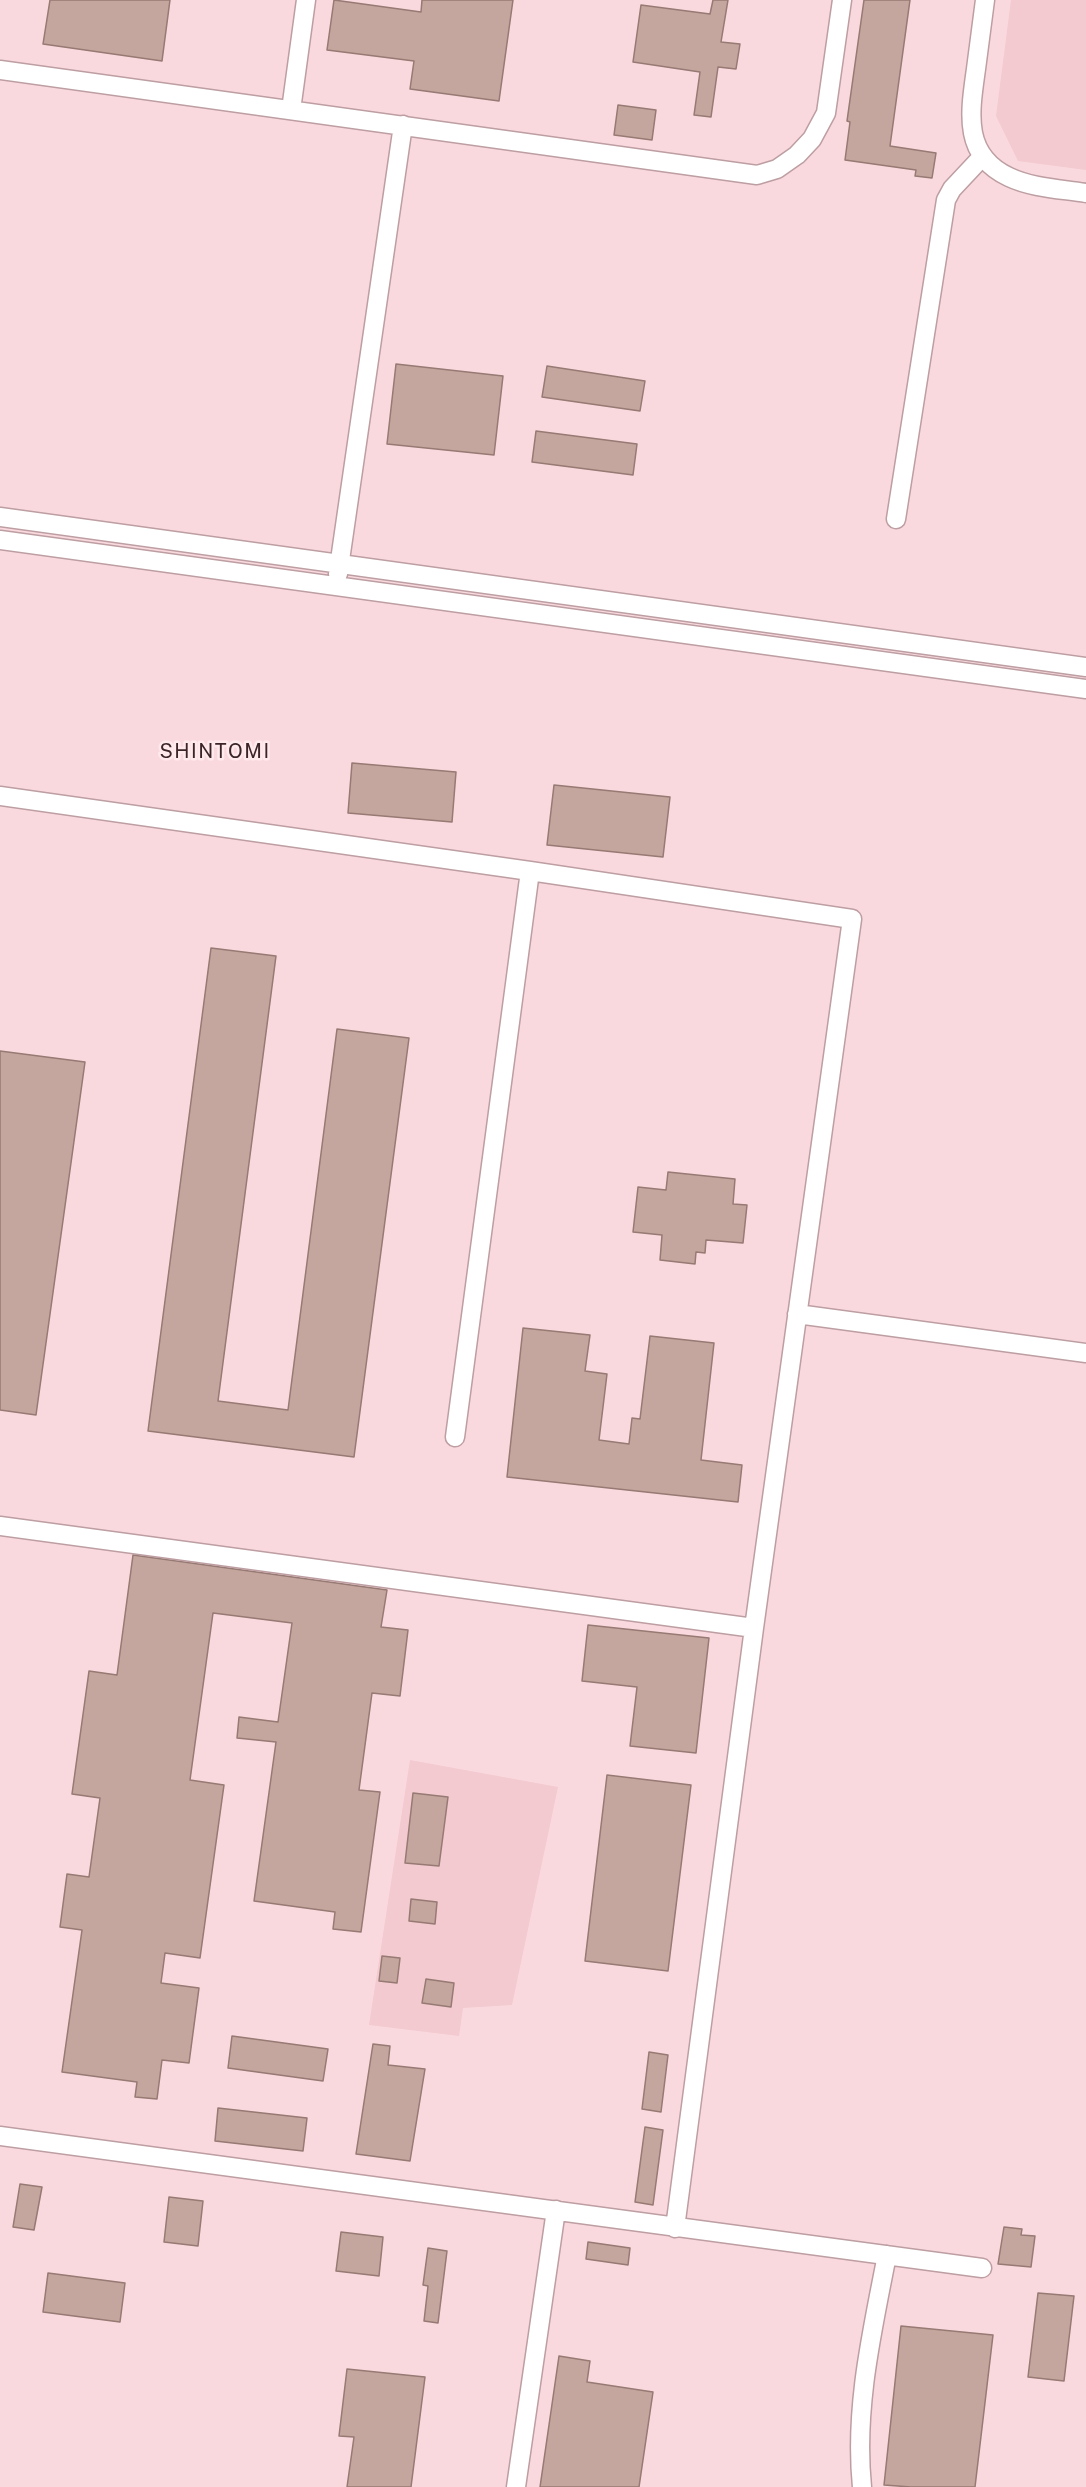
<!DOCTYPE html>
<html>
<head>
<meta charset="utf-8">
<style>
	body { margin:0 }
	canvas { display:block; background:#fad9de }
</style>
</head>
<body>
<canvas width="1086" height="2487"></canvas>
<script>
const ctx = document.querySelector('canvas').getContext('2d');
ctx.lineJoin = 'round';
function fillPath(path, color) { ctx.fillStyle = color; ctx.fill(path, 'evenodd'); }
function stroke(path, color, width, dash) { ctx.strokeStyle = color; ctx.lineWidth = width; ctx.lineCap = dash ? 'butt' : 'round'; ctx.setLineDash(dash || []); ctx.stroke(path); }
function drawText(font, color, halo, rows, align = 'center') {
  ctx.font = font + ' "Public Sans",sans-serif'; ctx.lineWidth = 5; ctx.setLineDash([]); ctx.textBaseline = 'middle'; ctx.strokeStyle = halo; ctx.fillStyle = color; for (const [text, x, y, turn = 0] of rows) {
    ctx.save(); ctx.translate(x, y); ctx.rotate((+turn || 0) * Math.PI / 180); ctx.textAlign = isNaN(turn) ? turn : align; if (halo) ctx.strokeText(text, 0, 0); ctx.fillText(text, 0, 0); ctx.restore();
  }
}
const built = new Path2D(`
	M1011,0H1086V170L1018,161L996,116Z
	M410,1760L558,1787L512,2005L463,2008L459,2036L369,2025Z`);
const building = new Path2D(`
	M50,0H170L162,61L43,44Z
	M334,0L421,12L422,0H513L499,101L410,89L414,61L327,50Z
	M713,0H728L721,42L740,44L736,69L718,67L711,117L694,115L700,72L633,62L641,5L710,14Z
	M864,0H910L890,146L936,153L932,178L915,176L916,170L845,160L850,122L847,121Z
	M618,105L656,110L652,140L614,135Z
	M396,364L503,376L494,455L387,444Z
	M547,366L645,381L640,411L542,397Z
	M536,431L637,444L633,475L532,462Z
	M352,763L456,772L452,822L348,813Z
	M554,785L670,797L663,857L547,845Z
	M211,948L276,956L218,1401L288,1410L337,1029L409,1038L354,1457L148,1431Z
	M0,1051L85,1062L36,1415L0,1410Z
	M668,1172L735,1179L733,1204L747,1205L743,1243L706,1240L705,1253L696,1252L695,1264L660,1260L662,1235L633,1232L638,1187L666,1190Z
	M523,1328L590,1335L585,1371L607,1374L599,1440L629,1444L632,1418L640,1419L650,1336L714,1343L701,1460L742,1465L738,1502L507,1477Z
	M133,1555L387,1590L381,1627L408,1630L400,1696L372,1693L359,1790L380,1792L361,1932L333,1929L335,1912L254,1901L276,1742L237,1738L239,1717L278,1722L292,1623L213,1613L190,1780L224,1785L200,1958L165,1953L161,1983L199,1988L189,2063L162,2060L157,2099L135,2097L137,2082L62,2072L82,1930L60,1927L67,1874L89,1877L100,1798L72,1794L89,1671L117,1675Z
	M588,1625L709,1638L696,1753L630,1746L637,1687L582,1681Z
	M607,1775L691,1785L668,1971L585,1961Z
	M413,1793L448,1797L439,1866L405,1863Z
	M411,1899L437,1902L435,1924L409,1921Z
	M382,1956L400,1958L397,1983L379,1981Z
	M426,1979L454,1983L451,2007L422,2003Z
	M232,2036L328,2049L323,2081L228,2068Z
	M373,2044L390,2046L388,2065L425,2069L410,2161L356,2154Z
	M649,2052L668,2055L661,2112L642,2109Z
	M218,2108L307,2118L303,2151L215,2141Z
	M645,2127L663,2130L653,2205L635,2202Z
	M20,2184L42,2187L34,2230L13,2227Z
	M169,2197L203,2201L198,2246L164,2242Z
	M1004,2227L1022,2229L1021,2235L1035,2236L1031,2267L998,2264Z
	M341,2232L383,2237L379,2276L336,2271Z
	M588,2242L630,2248L628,2265L586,2259Z
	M428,2248L447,2251L438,2323L424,2321L428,2286L423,2285Z
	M48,2273L125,2283L120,2322L43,2312Z
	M1038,2293L1074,2296L1064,2381L1028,2377Z
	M901,2326L993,2335L975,2487H911L884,2485Z
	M559,2356L590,2361L587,2382L653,2392L639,2487H540Z
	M347,2369L425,2377L411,2487H347L354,2437L339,2436Z`);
const minor = new Path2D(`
	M985,0C982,23 979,46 976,69C970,112 962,155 1009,177C1032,188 1061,189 1086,193
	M0,70L757,175L777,169L797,155L812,139L826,113L842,0
	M291,110L306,0
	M0,517L1086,667
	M896,519L946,200L952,189L982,157
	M0,540L1086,689
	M338,574L403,125
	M0,796L530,871L852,919L754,1628L675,2228
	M797,1314L1086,1353
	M455,1437L530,871
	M0,1526L754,1628
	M0,2136L982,2268
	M516,2487L556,2210
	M862,2487C854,2409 872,2332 887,2255`);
const neighbourhoodNames = [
	["SHINTOMI",215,752]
];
fillPath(built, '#f2cad0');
fillPath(building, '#c4a69e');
stroke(building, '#977a73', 1.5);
stroke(minor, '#bd9ea2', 21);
stroke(minor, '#fff', 18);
ctx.letterSpacing = '1.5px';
drawText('20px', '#3c2428', '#feeaed', neighbourhoodNames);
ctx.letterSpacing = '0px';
</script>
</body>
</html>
